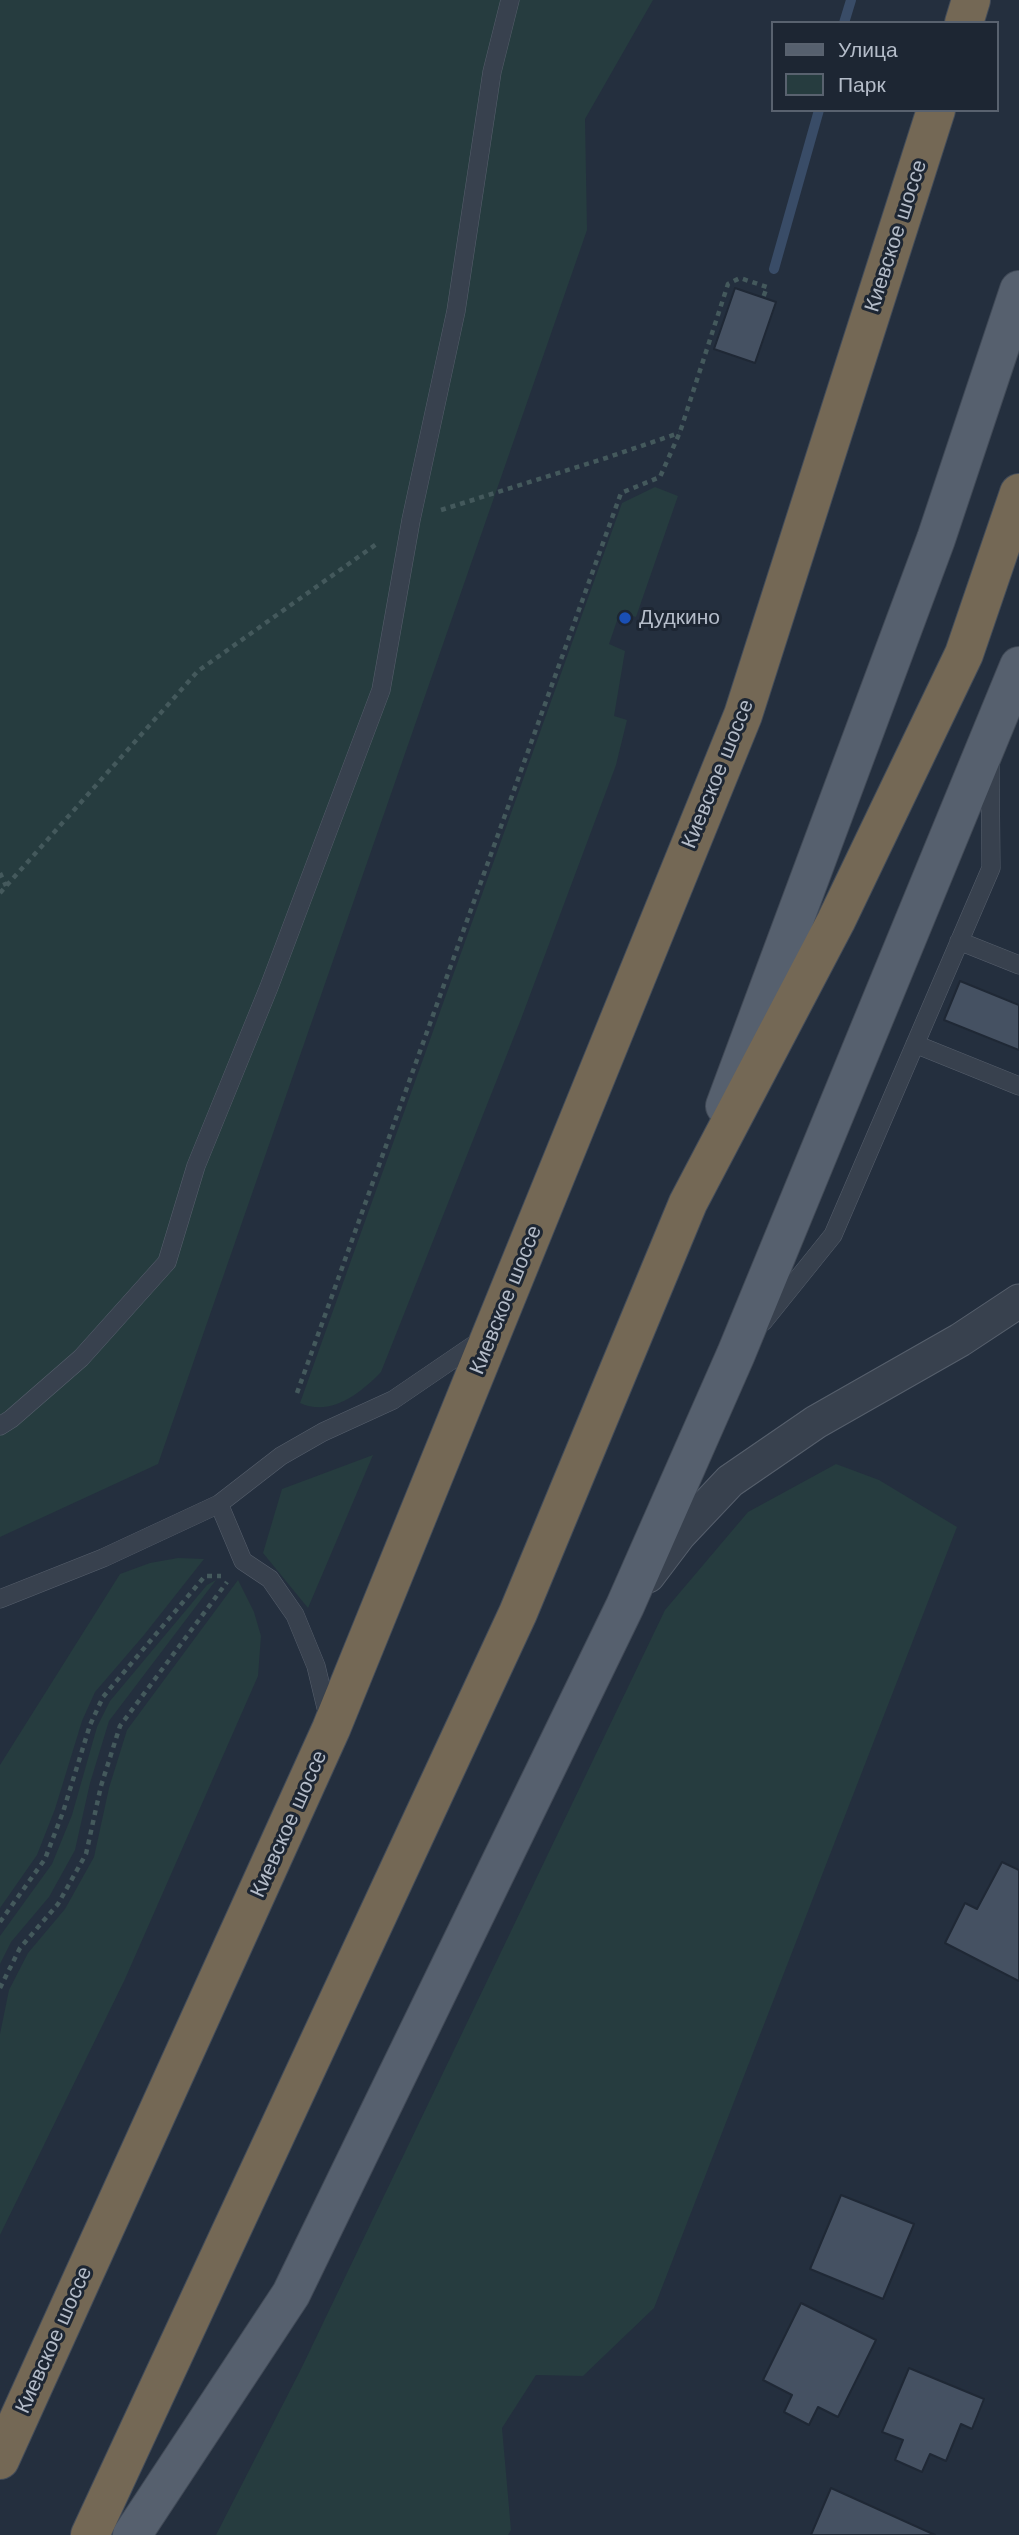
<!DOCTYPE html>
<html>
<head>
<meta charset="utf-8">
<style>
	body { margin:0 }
	#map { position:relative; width:1019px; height:2535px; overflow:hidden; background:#242f3e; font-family:"Work Sans",sans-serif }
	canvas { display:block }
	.legend { position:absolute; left:771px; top:21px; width:228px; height:91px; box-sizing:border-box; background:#1d2633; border:2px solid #59626f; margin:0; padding:9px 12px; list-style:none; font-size:21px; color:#b4bcc9 }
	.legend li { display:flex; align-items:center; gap:14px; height:35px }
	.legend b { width:35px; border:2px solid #59626f }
</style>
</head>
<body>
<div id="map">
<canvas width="1019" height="2535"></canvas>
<ul class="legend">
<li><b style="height:9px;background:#56606e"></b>Улица</li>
<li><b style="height:19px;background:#263c3f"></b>Парк</li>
</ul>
</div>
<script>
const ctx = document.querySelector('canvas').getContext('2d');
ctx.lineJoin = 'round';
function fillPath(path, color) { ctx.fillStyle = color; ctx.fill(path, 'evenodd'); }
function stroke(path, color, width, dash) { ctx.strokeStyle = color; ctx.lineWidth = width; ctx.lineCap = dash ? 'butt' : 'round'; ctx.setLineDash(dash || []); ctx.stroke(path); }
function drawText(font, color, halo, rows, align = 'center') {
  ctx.font = font + ' "Work Sans",sans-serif'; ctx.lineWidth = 6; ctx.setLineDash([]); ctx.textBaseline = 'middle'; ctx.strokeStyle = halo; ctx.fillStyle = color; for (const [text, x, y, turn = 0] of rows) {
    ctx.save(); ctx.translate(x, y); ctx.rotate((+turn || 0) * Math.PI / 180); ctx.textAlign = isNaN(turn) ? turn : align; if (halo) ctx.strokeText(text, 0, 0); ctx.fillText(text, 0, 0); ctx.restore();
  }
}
const green = new Path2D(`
	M0,0H653L585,119L587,230L158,1464L0,1537Z
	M655,487L678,496L636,617L620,612L609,644L625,651L614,716L627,720L616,765L521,1019L381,1372C360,1394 330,1417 300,1403L622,503Z
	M373,1455L308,1608L263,1553L282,1489Z
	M836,1464L879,1480L957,1527L654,2308L583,2376L536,2375L502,2428L511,2530L508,2535H216L301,2369L665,1610L748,1512Z
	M178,1558L204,1559L144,1635L95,1692L82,1721L55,1809L37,1855L0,1908V1765L120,1574L150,1563Z
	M216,1580L109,1721L90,1783L75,1850L49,1897L11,1942L0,1964V1936L52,1864L72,1815L97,1727L110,1701L207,1585Z
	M238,1580L254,1612L261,1636L258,1676L125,1979L0,2235V2034L9,1990L28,1953L65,1909L94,1857L109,1788L127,1730Z`);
const stream = new Path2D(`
	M844,23L851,0
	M774,269L819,110`);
const building = new Path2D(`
	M735,288L776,302L755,363L714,349Z
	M960,981L1019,1005V1050L944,1020Z
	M1002,1862L1019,1870V1981L945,1943L965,1903L977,1909Z
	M841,2195L914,2224L883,2299L810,2269Z
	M801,2303L876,2340L838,2417L818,2407L809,2425L784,2412L792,2395L763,2380Z
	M909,2368L984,2399L972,2429L961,2424L946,2461L930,2454L922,2472L895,2460L903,2440L882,2432Z
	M831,2488L935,2535H811Z`);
const path = new Path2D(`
	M441,510L606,458L679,433
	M0,873L6,886
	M0,893L198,671L378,543
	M297,1393L621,493L660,477L680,432L728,284L740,278L767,287L763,298
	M0,1922L45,1859L63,1812L90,1725L103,1697L205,1576H221
	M0,1988L20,1948L58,1904L86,1854L101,1786L120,1726L227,1582`);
const lane = new Path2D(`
	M959,941L1019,965
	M915,1044L1019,1086
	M763,1322L833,1235L991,868L990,763
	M0,1426L11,1419L81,1358L167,1262L196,1166L269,987L381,690L411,520L456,311L492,72L510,0
	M219,1504L243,1561L270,1579L295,1615L316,1666L329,1720
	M0,1599L103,1558L219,1504L281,1456L323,1432L393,1400L481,1340`);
const street = new Path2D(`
	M648,1576L679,1535L730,1481L816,1422L960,1340L1019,1301`);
const primary = new Path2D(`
	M725,1106L936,539L1019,290
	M132,2535L291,2294L625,1606L736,1354L1019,666`);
const highway = new Path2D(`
	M964,23L971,0
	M0,2460L331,1729L743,715L936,110
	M90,2535L518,1613L688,1203L836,921L964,654L1019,493`);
const markers = [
	[625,618,7,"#1a4fb4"]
];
const streetNames = [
	["Киевское шоссе",896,236,-72],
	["Киевское шоссе",718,774,-68],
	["Киевское шоссе",506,1300,-68],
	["Киевское шоссе",289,1824,-66],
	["Киевское шоссе",54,2340,-66]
];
const poiNames = [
	["Дудкино",639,618]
];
fillPath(green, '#263c3f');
stroke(stream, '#394c67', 10);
fillPath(building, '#455162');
stroke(building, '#1f2835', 2);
stroke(lane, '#565f6c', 19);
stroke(street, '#565f6c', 35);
stroke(primary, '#414a57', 40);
stroke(highway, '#434c59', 40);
stroke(path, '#44595c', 4.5, [5, 5]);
stroke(lane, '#38414e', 18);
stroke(street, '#38414e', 33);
stroke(primary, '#56606e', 38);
stroke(highway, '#746855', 38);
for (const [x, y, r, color] of markers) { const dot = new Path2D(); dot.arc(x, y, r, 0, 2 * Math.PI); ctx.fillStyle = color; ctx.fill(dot); stroke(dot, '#1d2633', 2.5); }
drawText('21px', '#b4bcc9', '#1d2633', streetNames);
drawText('21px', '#b4bcc9', '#1d2633', poiNames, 'left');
</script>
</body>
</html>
